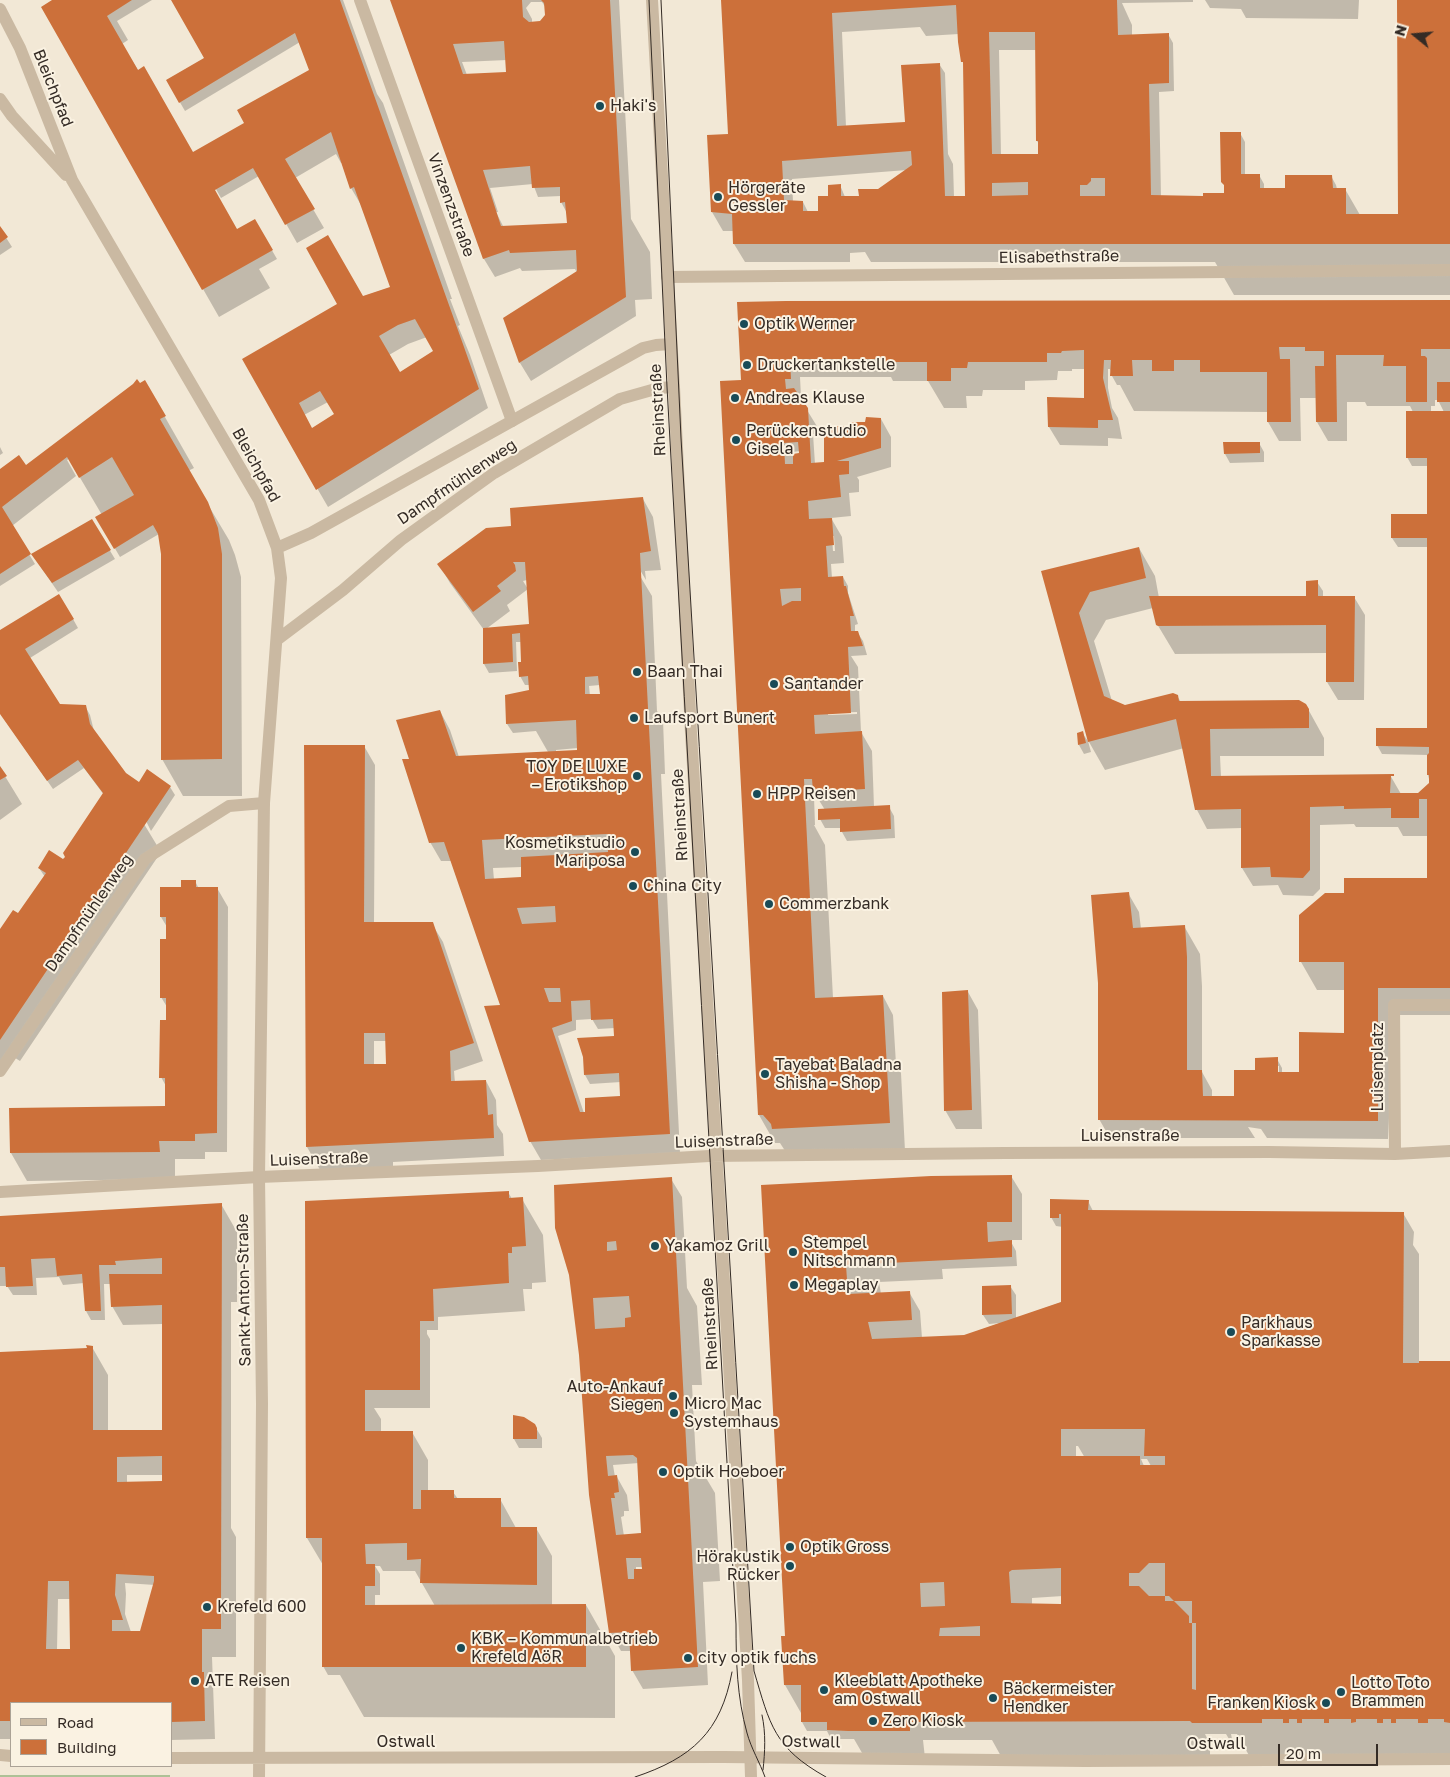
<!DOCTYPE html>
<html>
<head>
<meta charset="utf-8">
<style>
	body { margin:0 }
	#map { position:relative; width:1450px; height:1777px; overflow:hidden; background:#f2e8d6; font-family:"Golos Text",sans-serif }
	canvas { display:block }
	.legend { position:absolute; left:10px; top:1702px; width:162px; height:65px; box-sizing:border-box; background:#faf2e2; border:1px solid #aba296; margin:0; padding:6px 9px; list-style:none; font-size:15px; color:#342b25 }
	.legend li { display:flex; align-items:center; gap:10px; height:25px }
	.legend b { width:25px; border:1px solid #aba296 }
	.north { position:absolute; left:1390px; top:10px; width:50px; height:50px; -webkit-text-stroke:4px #faf2e2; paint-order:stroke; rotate:287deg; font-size:14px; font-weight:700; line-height:20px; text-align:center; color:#342b25 }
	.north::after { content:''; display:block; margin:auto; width:18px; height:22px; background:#342b25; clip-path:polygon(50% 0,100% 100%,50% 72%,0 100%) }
	.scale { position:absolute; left:1278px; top:1744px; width:100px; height:22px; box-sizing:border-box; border:2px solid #342b25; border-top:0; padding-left:6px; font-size:15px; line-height:18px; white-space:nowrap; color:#342b25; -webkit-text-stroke:4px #faf2e2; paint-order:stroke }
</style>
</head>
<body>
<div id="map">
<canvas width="1450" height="1777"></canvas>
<ul class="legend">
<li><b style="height:6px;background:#cab9a2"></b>Road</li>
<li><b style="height:14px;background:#cc703a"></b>Building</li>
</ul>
<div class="north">N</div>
<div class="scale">20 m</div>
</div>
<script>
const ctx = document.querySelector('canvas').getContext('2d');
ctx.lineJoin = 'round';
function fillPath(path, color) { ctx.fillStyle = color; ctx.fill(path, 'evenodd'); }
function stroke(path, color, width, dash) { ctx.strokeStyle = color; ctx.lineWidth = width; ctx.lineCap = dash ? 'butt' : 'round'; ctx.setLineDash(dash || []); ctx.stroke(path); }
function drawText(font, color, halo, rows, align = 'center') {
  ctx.font = font + ' "Golos Text",sans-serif'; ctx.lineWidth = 4; ctx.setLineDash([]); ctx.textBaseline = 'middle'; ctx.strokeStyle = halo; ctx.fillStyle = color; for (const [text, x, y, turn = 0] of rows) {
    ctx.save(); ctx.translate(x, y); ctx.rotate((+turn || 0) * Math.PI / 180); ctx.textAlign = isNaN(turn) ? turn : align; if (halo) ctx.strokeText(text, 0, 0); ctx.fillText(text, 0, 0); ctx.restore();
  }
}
const green = new Path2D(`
	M0,1775H170V1777H0Z`);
const shadow = new Path2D(`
	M55,0H152L117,21L128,40L122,44L237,231L255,221L277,259L259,269L270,288L219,317L42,7Z
	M172,0H343L377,94L383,103L452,299H450L460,325L458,326L470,355L488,408L328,507L266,400L362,297L392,288L364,210L351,188L343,163H341L336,154L295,178L324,228L297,243L259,176L221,198L195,152L246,123L311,70L300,42L185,111L167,80L205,58ZM427,337L435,352L400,374L389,355L408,344ZM328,402L335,414L312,429L304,415Z
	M392,0H619L631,219L650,252L652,299L635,300L636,316L531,381L520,363L504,318L577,273L575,269L522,271L520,268L495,277L484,259ZM531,2H542L546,8V15L540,22L532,23V19L526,8ZM507,60V73L467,75L462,62ZM533,184L538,197L561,196V202L567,213L569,225L504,228L496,212H498L490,188Z
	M722,0H1193V2L1122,3L1132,25V36L1168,34L1173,43L1174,91L1159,92L1161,197H1202L1226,194L1240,133L1245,142V176L1259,175L1264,184V190H1287L1331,176L1336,185L1337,189H1345L1360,215H1399L1398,0H1450V295H1234L1215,262H871L865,252L850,253V262H745L734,244V231H723L712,212L729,135ZM920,27L926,36L959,34L962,61L964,64L966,197H954L953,164L948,154L945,73L939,64L907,123L846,127L842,32ZM999,50H1036L1037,141L1040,145V155L1001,156ZM907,170L878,191L860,197H845L840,185L819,212H808L803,202H793L792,179Z
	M1205,0H1359L1358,19L1246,18L1241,9L1210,8Z
	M0,228L12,247L0,255Z
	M1450,301V1015H1394L1388,1139L1267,1138L1261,1129L1248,1127L1255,1138H1110L1099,1119L1128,893L1139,912L1141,929L1184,926L1200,954L1202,986V1072L1212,1090V1097L1235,1101L1256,1072L1277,1059L1282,1068V1073H1300L1345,1034V990H1317L1301,962L1300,916L1345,894L1428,879V836H1403L1398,827H1356L1354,824L1320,825V889L1313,896L1283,895L1278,885L1253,886L1242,868V828L1207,829L1197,810L1184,748L1105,770L1089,742L1043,572L1139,548L1155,576L1159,598L1307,597L1317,582L1323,591V597H1354L1365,615L1364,700H1338L1327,682V653L1175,654L1157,624L1153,608L1106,620L1094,641L1112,701L1125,707L1177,696L1181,702L1308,709L1324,738V756H1220L1221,777L1390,775L1401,794H1419L1430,783L1428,775V755L1382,754L1377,745L1428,729V547H1398L1392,538L1428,519V466H1412L1407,457L1413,412L1410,406H1367L1365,402H1347V441H1328L1317,422V398H1300L1301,441H1279L1268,422V412L1134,411L1120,385H1117L1112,376L1110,369H1108V388L1112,408L1118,418L1122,439L1108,438V446L1060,445L1049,427L1085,399V369H1072V371H1058L1057,380L1025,381V390H983L982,396H966L967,408H944L928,381H893L891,377H800L801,397H799L818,428V434H813L815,464L825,463L852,427L881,419L891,437V467L857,477L859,480V492L849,493L851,516L831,518L842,537L844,563L831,564L832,578L843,577L848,586V593L858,624L855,625V632H857L863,641L867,655L851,656L858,667L861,732L872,751L874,807H889L894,816L895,838L847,841L842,832L841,828H825L820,819L825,810L817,797H814L815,825H814L825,845L833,998L883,996L893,1015L896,1064L901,1073L905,1151L789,1157L780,1143H775L759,1115L742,382L738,304ZM1435,400H1438L1444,412H1431V406H1435ZM800,451V455H793V452ZM832,536H834L835,551H833ZM857,712V714L828,715V713ZM1277,1066H1279V1073H1277Z
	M145,382L194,468L188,471L229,540L235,555L241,577L242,796H183L162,759L163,554L159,534L120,557L97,518L102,515L69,459L67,460L76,476L12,526L35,564L0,586V471L26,467Z
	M1259,443L1264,452V462L1230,463L1225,454Z
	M0,447L3,453L0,455Z
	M643,499L653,517L661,570L645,571L646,580L640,570L637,571L652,596L657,711L663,720L665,774H661L680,1153L541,1160L530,1141L502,1006L452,861H441L430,842L411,760L440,711L450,730L459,757L548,752L536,731L513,733L507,724L506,696L530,697V685H525L520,676L523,663L521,642H516L517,671L489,673L484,664V630L450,583L439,564L512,528ZM527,580L530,626L486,629L510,611L507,605L528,589L523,581ZM600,685L601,695L590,696L589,686ZM578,748V751L556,752V750ZM522,867L524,878L494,880L493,868ZM592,1019L598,1029L615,1028L616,1040L585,1075L590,1084L621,1082L622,1101L584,1113L558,1036L576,1030V1020Z
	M92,521L115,559L58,592L38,563Z
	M73,619L78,628L30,658L59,705L85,706L90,715L94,731L125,774L139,783L170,787L175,795L151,831L144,817L141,819L161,852L20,1061L12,1056L0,1074V931L19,915L45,877L39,868L64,861L104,795L84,768L53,789L0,713V632Z
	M1082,733L1088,741L1091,752L1084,754L1079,745Z
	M364,746L375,765L374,923L432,924L443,942L483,1061L454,1071L455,1083L486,1081L496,1100L497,1125L503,1134L504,1156L393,1162V1171L323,1175L307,1147L306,1063ZM374,1041H387V1065H374Z
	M0,768L22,804L0,820Z
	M195,881L199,889L217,888L228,907L227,1152H205V1159H175V1179L27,1181L11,1153L167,1108V1088L161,1077L167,1021V1007L161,997L167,927L161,917L182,889Z
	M968,992L978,1010L982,1129H956L945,1110Z
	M1011,1176L1022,1194V1240H1010L1016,1251L1017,1266L942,1269L943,1279L879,1282L881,1294L909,1292L920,1311L922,1338L964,1336L1000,1323L989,1324L983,1315L1010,1286L1016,1295V1318L1062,1302L1063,1227L1056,1226L1051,1217L1088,1201L1093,1211L1403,1213L1414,1232L1413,1245L1419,1254V1362H1450V1755L1251,1759L1237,1734H1231L1232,1739H1229L1226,1734H1205L1210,1744V1757L1002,1758L992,1740H923L925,1758H865L854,1739H831L827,1731H807L802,1722L801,1713L785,1685L787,1637L762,1186ZM1076,1446H1078L1085,1458H1076ZM1141,1459H1147L1151,1466H1144ZM1063,1596V1605H1032V1598Z
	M671,1179L682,1197L687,1288L697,1306L702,1385H692L696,1461L715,1493L720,1581L703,1582L708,1685L643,1689L632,1670L631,1651H621L611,1633L571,1275ZM639,1463L642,1533L624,1536L621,1517L624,1516V1511H629L627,1495L617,1477H615L613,1465ZM636,1567H643V1570H636Z
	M508,1192L512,1199H522L543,1235L546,1282L532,1283V1289H523L525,1311L438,1317V1330H427V1334L430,1339V1408H374L381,1419V1432H412L428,1460V1491L453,1492L458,1499H500L516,1528H536L552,1556V1605H586L615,1656V1718L364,1717L340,1675H328L323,1666V1565L307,1538V1311ZM375,1566H380L383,1571H415L435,1606H375V1595H380V1574Z
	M221,1204L237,1232V1302H231V1528L236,1537V1657H212L215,1739L171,1740V1703H11V1739H0V1353L88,1349L92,1347L108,1375V1431H163V1324L123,1325L112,1306L111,1284H104L105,1320H91L86,1311L84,1283L63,1285L59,1277L36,1278L37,1295H13L7,1286H0V1217ZM127,1475H163V1483H127ZM125,1583L155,1585L141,1632H131L125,1614L126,1594ZM58,1599H71V1650H57Z
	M536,1428L542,1438V1448H519L514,1439Z`);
const building = new Path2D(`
	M52,0H132L107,16L138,70L144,66L193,152L244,123L237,110L309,70L295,33L179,103L166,80L204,58L171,0H340L479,389L316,490L242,359L337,304L306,248L328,235L363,296L390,287L354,187L350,189L331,132L285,159L315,209L285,225L253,168L215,190L237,229L255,219L273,250L202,290L41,7ZM415,319L433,351L400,372L379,336L398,325ZM320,391L334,414L312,428L299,403Z
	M390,0H522L523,17L529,22L540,21L545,15L544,3L541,0H610L626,297L519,363L503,318L577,271L576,250L510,253L509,250L483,259ZM504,41L506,72L463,74L453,44ZM530,166L532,188L560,187V203L565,202L567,223L501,226L483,170Z
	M721,0H1117L1118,35L1169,33V83L1149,84L1151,195L1203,196V193H1224V185L1221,182L1220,132H1241V174H1260V188H1285V175H1332L1333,188H1346V214H1398L1397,0H1450V244H733L732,214L711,212L707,135L728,134ZM956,5L958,42L961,62H963L965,196H945L940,63L901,65L905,122L837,126L832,13ZM989,32H1035L1036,141H1038V154H992ZM911,151L912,165L878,189H858L859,196H841V184L828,185V196H818V211H803V201L784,200L782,161ZM1091,178H1105V196H1080V185H1087L1091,181ZM1028,182V195L992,196V183Z
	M0,226L8,237L0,243Z
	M1450,300V349H1421V356H1425L1427,358V402H1406V366H1383L1384,355H1336L1337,422H1316L1315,366H1324V351H1305V347H1279L1280,359H1290L1291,422H1267V372H1200V360H1174V371H1152V360H1132L1133,376H1110L1111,360H1104L1103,378L1113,420H1098V428L1048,427L1047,397L1084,398V350L1062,351L1061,353H1047V362H968L967,368H951V381H927V362H881V359H790L791,379H785L786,389L794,388L808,408L811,463L824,462V430L837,429V426H851V422H865L866,417L881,418V448L837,461H849V474L839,475L841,497L808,501L809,519L832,518L834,545L826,546L828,577L843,576L844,586H846L854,616H850L851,631H858L863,646L848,647L851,713L814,715L815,734L862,731L865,789L813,792L812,779H804L815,998L883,995L890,1123L772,1129L771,1124L763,1115H758L720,381L741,380L737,302L786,301ZM798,442L799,453L793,454V464H785L784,443ZM801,588V601H792L782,606L780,589Z
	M137,379L140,383L145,380L166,416L160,419L208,502L218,528L222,554V759L161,760V554L158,534L153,525L114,549L95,517L134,495L112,457L79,478L67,457L2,507L31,554L0,574V469L19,455L26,465L133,384Z
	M1437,382H1450V402H1437Z
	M1406,411H1450V988H1378V1121L1098,1120V983L1091,895L1129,892L1133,928L1185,925L1187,957V1070H1202L1203,1096H1234V1070H1255V1058L1278,1057V1072H1299V1032L1344,1033V962H1299V915L1325,893H1344V878H1427V799H1419V818H1391V808L1344,809V806L1310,807V870L1303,878L1271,877L1270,867L1241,868V809L1195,810L1176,719L1088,742L1041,571L1139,547L1146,578L1090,592L1079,613L1104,696L1125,705L1173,693L1178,695L1179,701L1299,700L1306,704L1309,709V728L1210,729L1211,776L1394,774V776H1391L1390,793H1418L1429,783V775H1427V755L1429,753V747L1376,746V728H1427V538H1391V514H1427V458H1406Z
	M1223,442H1260V453L1224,454Z
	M643,497L651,551L640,553L670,1134L529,1142L484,1006L500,1005L444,842L429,843L402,759H409L396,720L440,710L456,756L577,750L576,720L506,724L505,695L529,690L528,676L519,677L518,662H521L520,633L512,634L513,662L483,664V628L529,624L525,562H513L515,565L516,571L497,586L501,591L473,612L437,564L486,528L511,526L510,508ZM598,676L600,694H585V677ZM607,834L608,852L521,857V877L485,879L482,840ZM555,906L556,922L522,924L517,908ZM544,988H560L561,1002H549ZM590,1000L591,1020L613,1019L614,1036L577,1038L583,1057L584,1075L619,1073L620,1096L585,1098V1112H580L552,1028L572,1021L571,1001Z
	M92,519L111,550L52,583L31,554Z
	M1318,580V596H1355L1354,682H1326V625L1158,626L1156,625L1149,596H1306V581Z
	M59,594L74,619L25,649L60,704L86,705L90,724L126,773L139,782L147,769L171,786L0,1040V929L13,910L18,913L46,873L38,868L49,850L63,859L65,857L63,853L103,793L78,760L47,781L0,714V630Z
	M1083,731L1086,743L1078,745L1077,733Z
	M304,745H365L364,922H433L474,1043L450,1051L451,1081L486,1080L488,1115L493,1114L494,1138L306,1147ZM364,1033H385L386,1064H364Z
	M0,766L7,776L0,780Z
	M890,805L891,829L840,832V819L818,820V809Z
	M181,880H196V887H218L217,1133L195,1134V1141H159L160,1152L10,1153L9,1108L165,1106V1078H159L160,1020H166V998H160V939H166V917H160V887H181Z
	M968,990L972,1110L944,1111L942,992Z
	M1012,1175V1222H987L988,1242L1012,1240V1257L846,1265L848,1294L910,1291L912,1320L868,1322L872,1339L964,1335L1061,1302V1214H1059V1218H1050V1199L1089,1200L1088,1210L1404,1212L1403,1363H1419V1361H1450V1723L1444,1722V1719H1428V1723H1418V1719H1396V1723H1391V1719H1383V1723H1377V1719H1356V1722L1351,1723V1719H1329V1723H1324V1719H1302V1723H1297V1719H1289V1723H1283V1719H1262V1723H1192L1190,1721L910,1722V1731H848L827,1730V1722H801V1685H784L781,1636H785L761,1185L931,1176ZM1061,1429H1145L1144,1456H1165V1465H1140V1456H1061ZM1149,1563H1165V1596H1169L1174,1601H1165V1596H1149L1139,1586H1129V1573H1139ZM1061,1568V1604L1011,1603L1009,1572L1012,1570ZM944,1582L945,1606L921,1607L920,1583ZM1174,1601H1192V1623H1196V1690L1192,1689V1623H1189V1616ZM980,1626V1636H939L940,1628Z
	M672,1177L698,1667L631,1671L629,1632L609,1633L589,1495L579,1355L569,1275L555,1228L554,1185ZM616,1241L617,1250L607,1251V1242ZM629,1296L631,1317L625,1318V1327L595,1329L593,1298ZM633,1455L637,1458L641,1533L616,1535L611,1498H615L614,1493L619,1492L617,1475L608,1476L606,1456ZM626,1558H641L642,1569H634V1579H628Z
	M509,1191V1198L523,1197L526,1246L512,1247V1253H508L509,1283L433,1289L434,1321H420V1390H365V1431H413V1509H421V1490H454V1498H501V1527H537V1585L420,1583L421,1559L407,1560V1543L365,1544L366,1564H375V1586H365V1605L586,1604V1667H322V1538H306L305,1201Z
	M222,1203L221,1614V1629H202V1672H204L205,1721L171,1722V1703H11V1721H0V1352L87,1348L86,1345L93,1346V1430H162V1305L111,1307L109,1274H162V1258L115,1261L116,1265H99L101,1311H85L82,1274L57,1276L55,1258L31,1259L33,1286L6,1287L5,1267H0V1216ZM162,1456V1481L117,1482V1457ZM116,1574L154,1576V1581L140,1631H112V1620H123L115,1595ZM48,1581H69L70,1649H46Z
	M1011,1285L1012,1314L982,1315V1286Z
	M513,1415L524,1417L535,1424L537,1428V1439H513Z`);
const minor = new Path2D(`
	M360,0L512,421
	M667,277L1450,270
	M674,387L691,733L748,1680L751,1777
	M0,1071L145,859L229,806L264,803
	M1395,1154L1394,1005H1450
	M0,1192L259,1177L538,1166L709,1156L1005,1153L1269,1152L1395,1154L1450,1151`);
const tertiary = new Path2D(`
	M0,9L20,48L72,180L259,500L277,548L281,578L264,803L259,1177L262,1404L259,1777
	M0,99L12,116L66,175
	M277,548L311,533L643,348L656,345L671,344
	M278,639L343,590L401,540L494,473L620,399L659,388L674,387L652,0
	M0,1755L11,1756
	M171,1758L724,1757L1085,1761L1450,1759`);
const tram = new Path2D(`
	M649,0L667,387L736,1624C736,1662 737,1697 747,1733C751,1748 760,1763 765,1777
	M661,0L681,438L754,1671C770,1725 774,1748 826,1777
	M762,1715C766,1733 765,1752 763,1770
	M635,1777C692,1758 721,1732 732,1672`);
const markers = [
	[600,106,5,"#194b57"],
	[718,197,5,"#194b57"],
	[744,324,5,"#194b57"],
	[747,365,5,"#194b57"],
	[735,398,5,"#194b57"],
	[736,440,5,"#194b57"],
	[637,672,5,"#194b57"],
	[774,684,5,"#194b57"],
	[634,718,5,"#194b57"],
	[637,776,5,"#194b57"],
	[757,794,5,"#194b57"],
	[635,852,5,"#194b57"],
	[633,886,5,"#194b57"],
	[769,904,5,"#194b57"],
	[765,1074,5,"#194b57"],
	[655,1246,5,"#194b57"],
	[793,1252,5,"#194b57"],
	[794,1285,5,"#194b57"],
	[1231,1332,5,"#194b57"],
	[673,1396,5,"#194b57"],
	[674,1413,5,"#194b57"],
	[663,1472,5,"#194b57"],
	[790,1547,5,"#194b57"],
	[790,1566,5,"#194b57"],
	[207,1607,5,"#194b57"],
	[461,1648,5,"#194b57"],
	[688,1658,5,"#194b57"],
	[195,1681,5,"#194b57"],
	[824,1690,5,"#194b57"],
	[1341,1692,5,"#194b57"],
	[993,1698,5,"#194b57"],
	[1326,1703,5,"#194b57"],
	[873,1721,5,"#194b57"]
];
const streetNames = [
	["Bleichpfad",53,88,68],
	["Vinzenzstraße",451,205,70],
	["Elisabethstraße",1059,257,-1],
	["Rheinstraße",658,410,-93],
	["Bleichpfad",256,465,61],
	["Dampfmühlenweg",457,482,-34],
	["Rheinstraße",680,815,-93],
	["Dampfmühlenweg",89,913,-55],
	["Luisenplatz",1378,1067,-90],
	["Luisenstraße",1130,1136],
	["Luisenstraße",724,1141,-2],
	["Luisenstraße",319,1159,-2],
	["Sankt-Anton-Straße",244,1290,-91],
	["Rheinstraße",710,1324,-93],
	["Ostwall",406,1742],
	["Ostwall",811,1742,1],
	["Ostwall",1216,1744]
];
const poiNames = [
	["Haki's",610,106],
	["Hörgeräte",728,188],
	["Gessler",728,206],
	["Optik Werner",754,324],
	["Druckertankstelle",757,365],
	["Andreas Klause",745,398],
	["Perückenstudio",746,431],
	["Gisela",746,449],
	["Baan Thai",647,672],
	["Santander",784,684],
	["Laufsport Bunert",644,718],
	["TOY DE LUXE",627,767,"right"],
	["– Erotikshop",627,785,"right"],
	["HPP Reisen",767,794],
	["Kosmetikstudio",625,843,"right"],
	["Mariposa",625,861,"right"],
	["China City",643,886],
	["Commerzbank",779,904],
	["Tayebat Baladna",775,1065],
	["Shisha - Shop",775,1083],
	["Stempel",803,1243],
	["Nitschmann",803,1261],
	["Yakamoz Grill",665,1246],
	["Megaplay",804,1285],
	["Parkhaus",1241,1323],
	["Sparkasse",1241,1341],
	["Auto-Ankauf",663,1387,"right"],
	["Siegen",663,1405,"right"],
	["Micro Mac",684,1404],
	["Systemhaus",684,1422],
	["Optik Hoeboer",673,1472],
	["Optik Gross",800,1547],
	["Hörakustik",780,1557,"right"],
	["Rücker",780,1575,"right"],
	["Krefeld 600",217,1607],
	["KBK – Kommunalbetrieb",471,1639],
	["Krefeld AöR",471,1657],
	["city optik fuchs",698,1658],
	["ATE Reisen",205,1681],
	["Kleeblatt Apotheke",834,1681],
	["am Ostwall",834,1699],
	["Lotto Toto",1351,1683],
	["Brammen",1351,1701],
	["Bäckermeister",1003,1689],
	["Hendker",1003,1707],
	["Franken Kiosk",1316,1703,"right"],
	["Zero Kiosk",883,1721]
];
fillPath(green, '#adc196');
fillPath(shadow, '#0003');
fillPath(building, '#cc703a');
stroke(minor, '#cab9a2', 12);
stroke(tertiary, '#cab9a2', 12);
stroke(tram, '#342b25', 1);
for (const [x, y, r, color] of markers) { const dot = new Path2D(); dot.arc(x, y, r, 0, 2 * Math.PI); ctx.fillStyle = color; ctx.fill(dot); stroke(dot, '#faf2e2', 2); }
drawText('16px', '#342b25', '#faf2e2', streetNames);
drawText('16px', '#342b25', '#faf2e2', poiNames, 'left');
</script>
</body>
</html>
